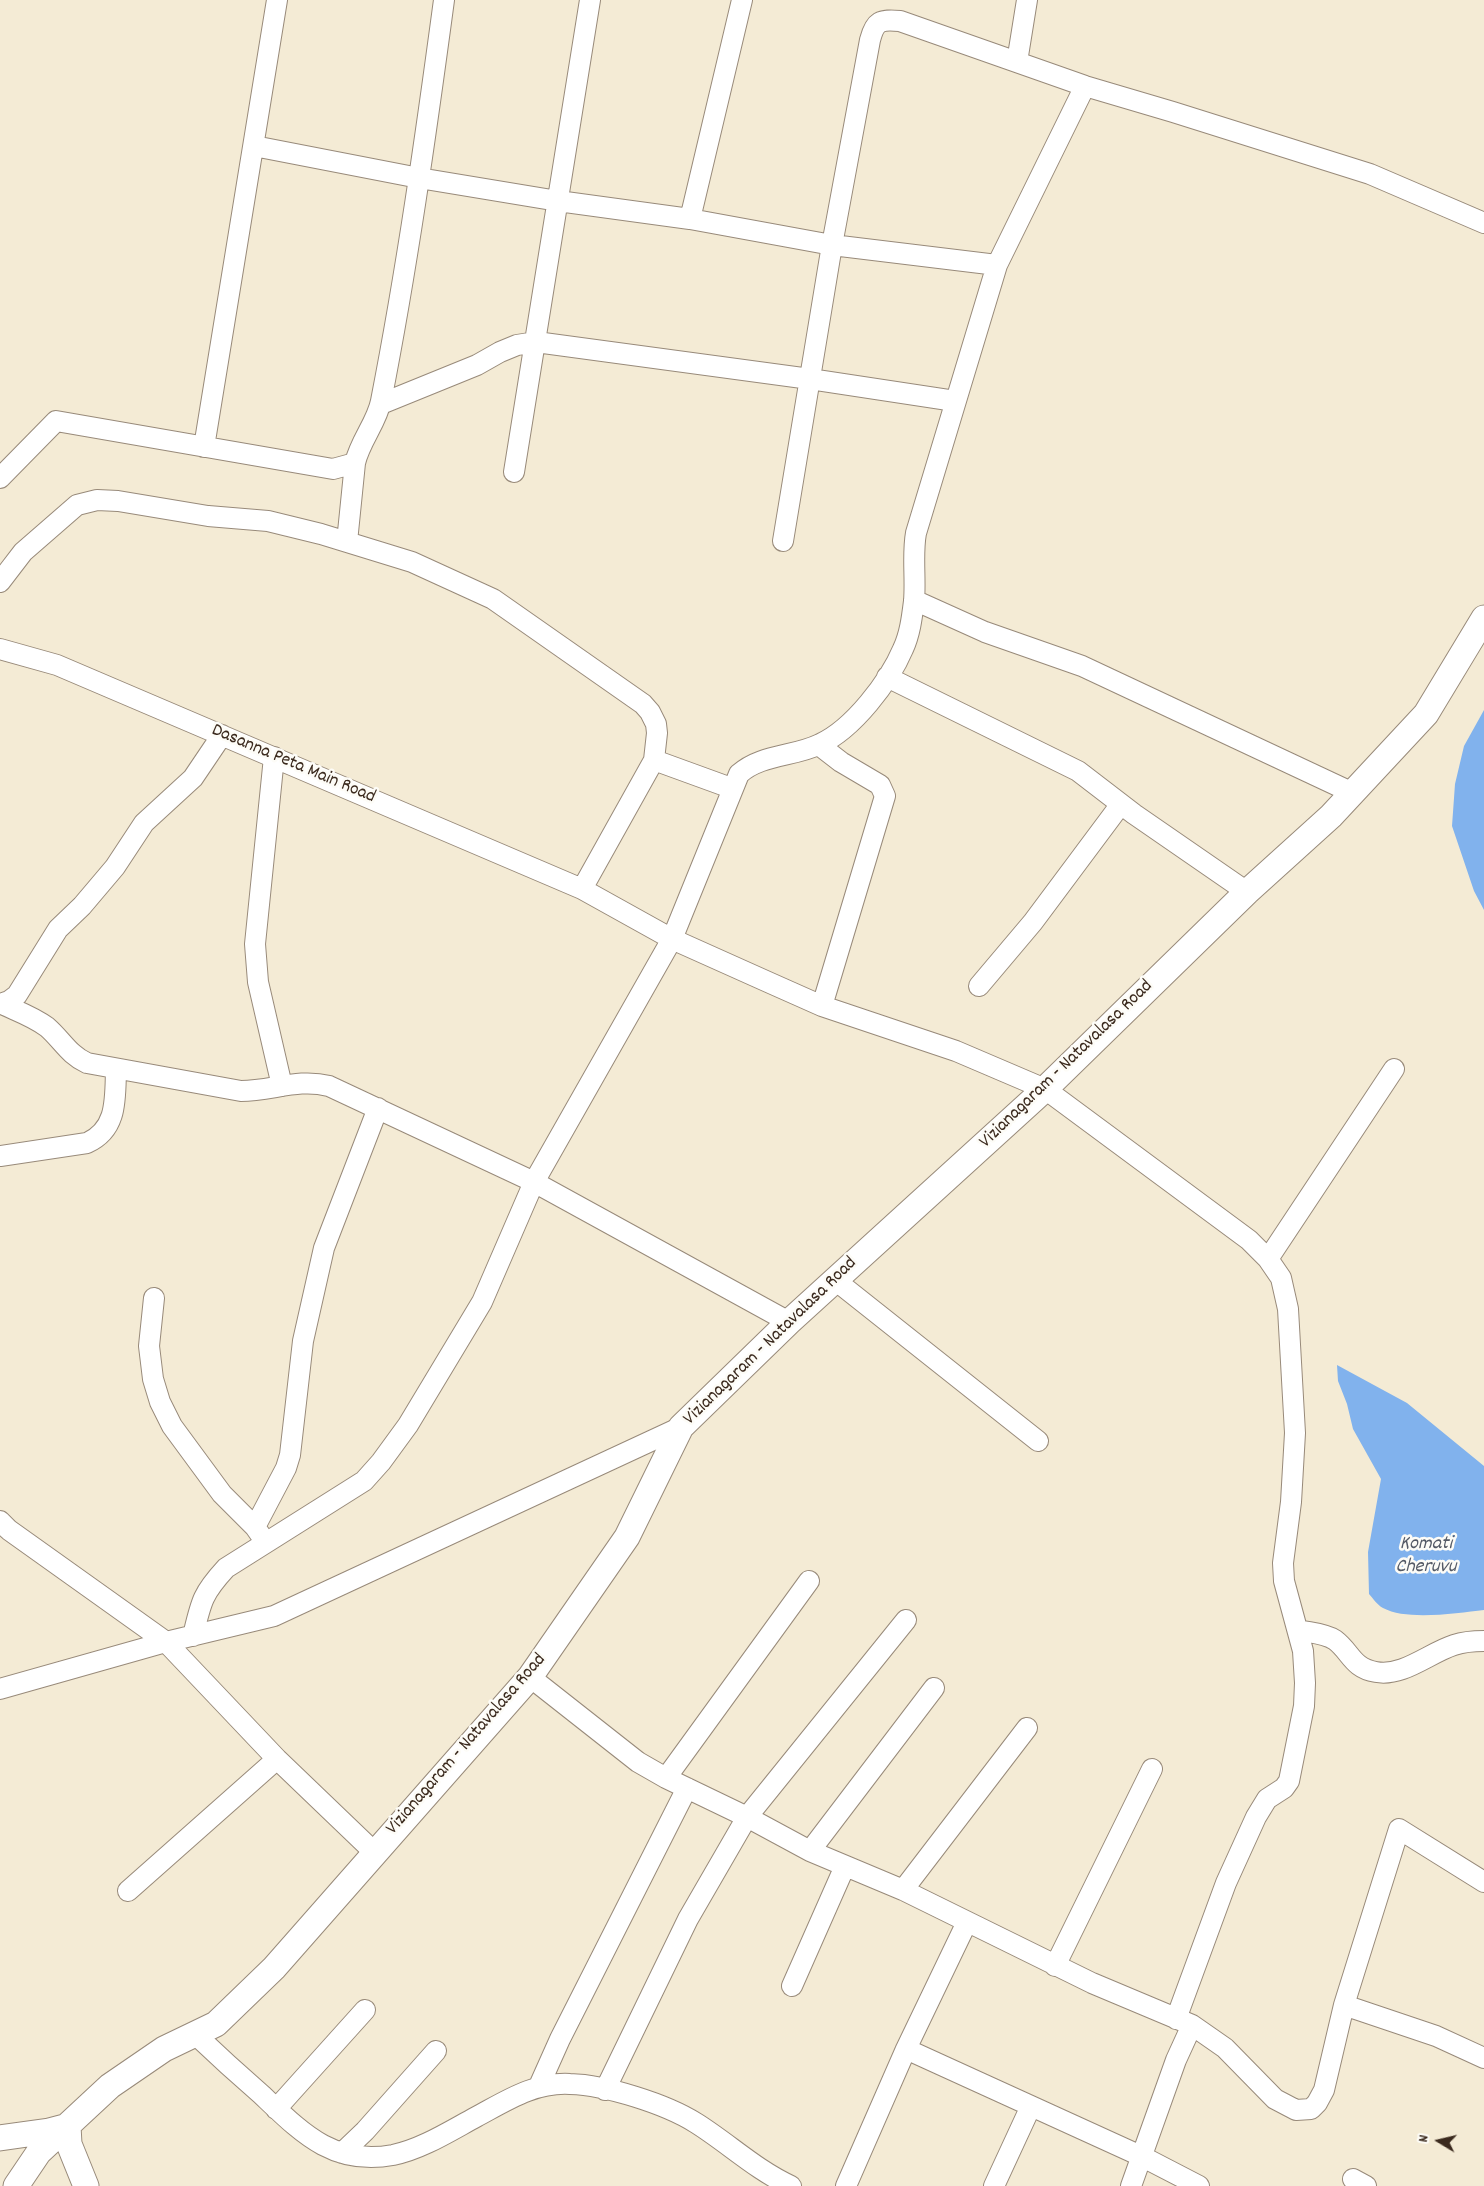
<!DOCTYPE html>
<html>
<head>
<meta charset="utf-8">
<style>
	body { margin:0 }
	#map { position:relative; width:1484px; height:2186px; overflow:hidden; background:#f4ebd5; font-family:Dekko,sans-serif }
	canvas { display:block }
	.north { position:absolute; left:1414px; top:2116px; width:50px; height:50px; -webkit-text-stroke:4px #fdfcf7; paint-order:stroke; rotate:279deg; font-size:14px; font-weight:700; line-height:20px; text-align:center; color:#3b2a1e }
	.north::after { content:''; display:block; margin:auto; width:18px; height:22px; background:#3b2a1e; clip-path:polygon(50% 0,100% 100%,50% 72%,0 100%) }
</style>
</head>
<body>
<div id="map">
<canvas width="1484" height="2186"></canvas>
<div class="north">N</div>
</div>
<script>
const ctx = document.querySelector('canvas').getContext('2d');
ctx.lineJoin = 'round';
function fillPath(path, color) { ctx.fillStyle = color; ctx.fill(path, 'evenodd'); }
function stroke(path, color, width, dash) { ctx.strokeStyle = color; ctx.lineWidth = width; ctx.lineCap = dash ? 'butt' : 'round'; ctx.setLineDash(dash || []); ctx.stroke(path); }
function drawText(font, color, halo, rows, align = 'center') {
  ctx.font = font + ' Dekko,sans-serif'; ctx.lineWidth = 5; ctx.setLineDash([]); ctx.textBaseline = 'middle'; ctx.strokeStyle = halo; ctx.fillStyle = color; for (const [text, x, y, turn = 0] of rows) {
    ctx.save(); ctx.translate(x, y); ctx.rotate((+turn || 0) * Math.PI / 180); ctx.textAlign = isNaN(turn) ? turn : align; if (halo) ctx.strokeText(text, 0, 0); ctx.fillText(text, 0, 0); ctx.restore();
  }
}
const water = new Path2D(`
	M1484,710V910L1474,891L1452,826L1455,784L1464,746Z
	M1337,1365L1407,1403L1484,1466V1610C1457,1613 1407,1621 1383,1608C1377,1605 1373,1598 1369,1594L1368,1552L1381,1479L1353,1429L1347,1404L1338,1381Z`);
const minor = new Path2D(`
	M1017,62L1027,0
	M254,146L419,178L558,201L690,219L832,245L997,265
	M690,219L742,0
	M381,404L477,365L500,352L517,345L536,342L810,379L955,401
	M204,447L277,0
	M514,472L590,0
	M0,478L56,421L333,469L355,463C360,441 377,422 381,401C407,268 426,134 444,0
	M783,541L832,245L870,40C875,21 880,19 900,21L1085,86L1173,112L1370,174L1484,223
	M347,542L355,463
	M0,582L23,552L77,505L97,500L118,501L208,516L268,521L321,534L412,562L493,599L643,704L650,712L656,724L657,733L654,760L582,889
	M914,600L985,632L1082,666L1353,793
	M0,649L57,665L582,889L672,939L768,982L822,1006L956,1051L1045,1089L1249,1240L1268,1259L1281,1278L1288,1309L1295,1433L1291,1502L1283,1563L1284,1581L1303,1651L1305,1683L1304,1706L1289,1781L1284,1788L1267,1799L1256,1817L1226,1883L1176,2019
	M887,677L1078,771L1134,814L1247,892
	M819,745L841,762L880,785L885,796L822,1006
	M274,757L255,944L258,982L282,1086
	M654,760L731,788
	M979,986L1033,922L1121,804
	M0,1004L9,1001L17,995L58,929L82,906L115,867L144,823L193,778L222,735
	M2,1004C17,1011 34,1017 47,1027C62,1040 69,1055 87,1063L241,1091C272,1091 298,1078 329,1086L534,1182L789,1322
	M0,1156L87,1143C118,1129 115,1098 116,1069
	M1268,1259L1394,1069
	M835,1280L1038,1441
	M154,1298L149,1346L153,1379L160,1402L172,1426L222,1494L255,1527L262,1537
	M0,1521L9,1530L166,1642L277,1759L375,1853
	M255,1527L286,1468L290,1455L303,1341L324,1248L378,1108
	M1298,1630C1310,1633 1324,1633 1335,1640C1351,1652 1352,1668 1376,1672C1403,1677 1429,1653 1454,1645C1463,1642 1474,1641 1484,1641
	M193,1636C201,1602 202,1594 226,1568L364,1481L381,1462L408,1425L482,1302L534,1182L672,939L739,774C761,754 794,757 820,744C853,729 889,682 903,649C910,634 912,617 914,601C916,578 912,555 916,533L997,265L1085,86
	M530,1677L638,1762L666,1778L747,1817L810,1851L903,1890L1092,1983L1192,2025L1225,2048L1275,2099L1296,2110L1311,2109L1317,2103L1324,2090L1344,2005L1399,1829L1484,1882
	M0,1689L166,1642L274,1616L681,1427
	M666,1778L809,1581
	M810,1851L934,1688
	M903,1890L1027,1728
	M128,1891L277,1759
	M1055,1966L1152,1769
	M792,1986L845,1866
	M1344,2005L1436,2036L1484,2058
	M195,2034C217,2055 239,2075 262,2095C302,2133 333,2166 393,2155C422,2149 450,2131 476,2117C506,2101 534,2082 570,2084C606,2085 666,2104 696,2123C728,2143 756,2170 791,2186
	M906,2049L1143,2157L1199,2186
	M539,2086L560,2039L687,1788
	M605,2090L688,1919L747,1817L906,1620
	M276,2109L365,2010
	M342,2153L365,2131L436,2051
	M1353,2179L1366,2186
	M846,2186L906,2049L967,1922
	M994,2186L1031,2106
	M1131,2186L1176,2060L1192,2025`);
const major = new Path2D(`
	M0,2138L49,2131L68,2126L69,2144L86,2186
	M16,2186L39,2152L110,2086L164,2049L216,2024L274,1968L530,1677L627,1537L681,1427L789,1322L1045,1089L1247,892L1331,816L1426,714L1484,618`);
const streetNames = [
	["Dasanna Peta Main Road",293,765,23],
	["Vizianagaram - Natavalasa Road",1067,1065,-44],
	["Vizianagaram - Natavalasa Road",771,1342,-44],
	["Vizianagaram - Natavalasa Road",467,1745,-49]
];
const waterNames = [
	["Komati",1426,1545],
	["Cheruvu",1426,1568]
];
fillPath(water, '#81b2ed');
stroke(minor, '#988a7a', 22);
stroke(major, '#988a7a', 27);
stroke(minor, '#fff', 20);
stroke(major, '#fff', 25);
drawText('19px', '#3b2a1e', '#fdfcf7', streetNames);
drawText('italic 20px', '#545a66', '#fdfcf7', waterNames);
</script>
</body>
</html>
